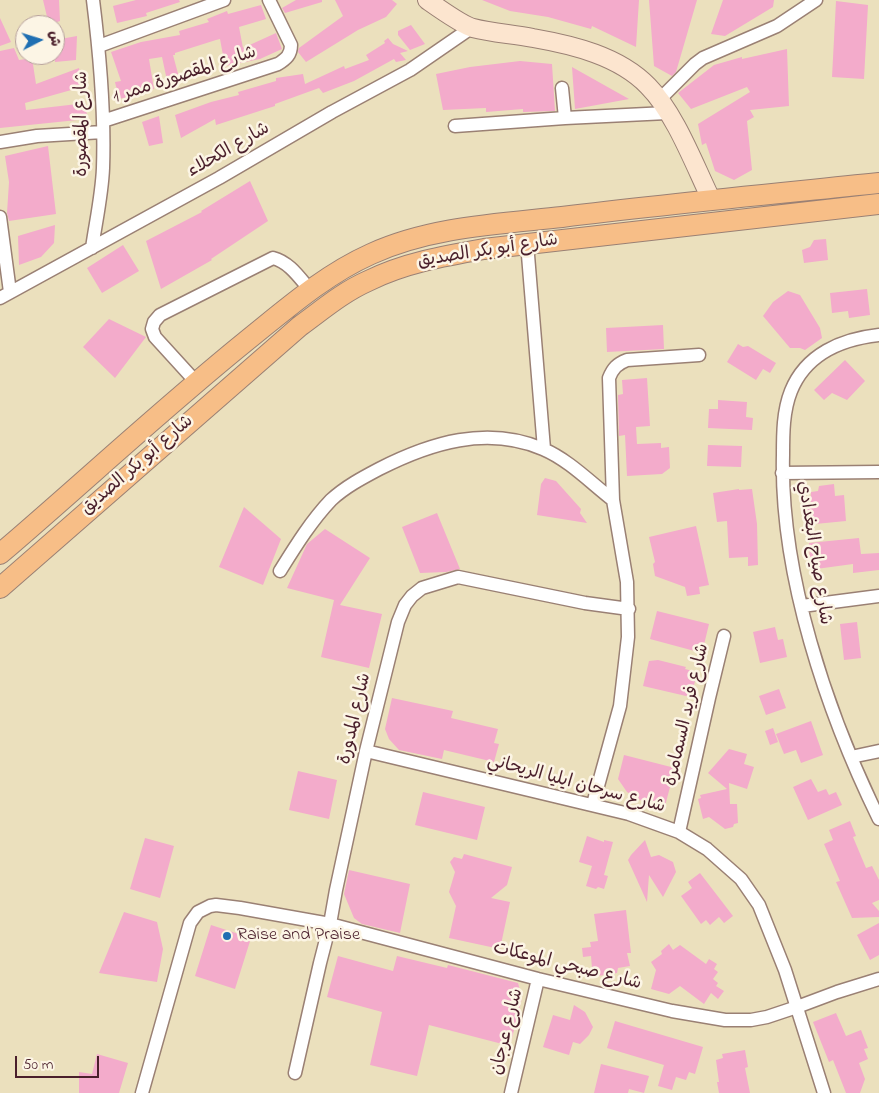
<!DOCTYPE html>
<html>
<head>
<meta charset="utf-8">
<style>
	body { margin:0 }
	#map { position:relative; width:879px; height:1093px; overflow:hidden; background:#ebe0bd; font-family:"Indie Flower","Playpen Sans Arabic",sans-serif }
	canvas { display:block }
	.north { position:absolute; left:15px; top:15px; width:50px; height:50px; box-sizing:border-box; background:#fcf5e5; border:1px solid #b59f9b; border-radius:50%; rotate:85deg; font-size:14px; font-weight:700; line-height:20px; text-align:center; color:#4a1f2b }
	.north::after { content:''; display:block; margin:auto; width:18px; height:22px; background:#1f6fb2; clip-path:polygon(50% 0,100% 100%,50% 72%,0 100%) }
	.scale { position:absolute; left:15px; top:1056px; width:84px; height:22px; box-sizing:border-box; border:2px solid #4a1f2b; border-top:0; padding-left:6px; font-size:15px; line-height:18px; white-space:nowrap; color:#4a1f2b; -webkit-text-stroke:4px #fcf5e5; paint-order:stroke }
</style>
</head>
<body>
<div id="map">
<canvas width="879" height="1093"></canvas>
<div class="north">ش</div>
<div class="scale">50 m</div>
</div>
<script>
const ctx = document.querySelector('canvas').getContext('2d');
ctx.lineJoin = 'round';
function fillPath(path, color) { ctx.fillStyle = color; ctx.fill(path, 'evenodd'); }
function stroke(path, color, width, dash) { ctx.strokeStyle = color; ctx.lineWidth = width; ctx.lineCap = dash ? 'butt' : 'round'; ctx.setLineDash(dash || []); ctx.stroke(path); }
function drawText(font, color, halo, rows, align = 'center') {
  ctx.font = font + ' "Indie Flower","Playpen Sans Arabic",sans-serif'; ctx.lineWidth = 5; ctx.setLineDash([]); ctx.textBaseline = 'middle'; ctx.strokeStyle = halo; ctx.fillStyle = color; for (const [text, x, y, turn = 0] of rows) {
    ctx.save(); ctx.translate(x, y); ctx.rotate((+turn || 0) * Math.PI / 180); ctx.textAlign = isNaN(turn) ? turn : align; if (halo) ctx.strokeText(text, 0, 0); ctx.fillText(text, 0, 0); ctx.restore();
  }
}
const building = new Path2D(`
	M43,0H59L60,21L49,25Z
	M136,0H179L180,2L146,13L147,16L117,23L113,6Z
	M296,0H322V2L285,13L282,8Z
	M335,0H392L397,4L386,17L358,30L306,62L298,52L299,48L343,16Z
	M482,0H639L636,47L592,26L591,29L548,17L510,11Z
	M649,0H697L676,72L672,76L654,66Z
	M723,0H774L773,7L725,36L711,34Z
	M836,1L868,5L864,79L832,77Z
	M261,5L266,19L239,27L243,48L276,33L282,49L260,59L225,66L220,39L216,40L175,53V55H173L180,81L168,85L162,57L149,59L154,89L147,90L148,92L119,99L115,82L121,81L111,52L141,42L180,35L179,31L209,22L207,19L227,11L228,14Z
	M0,18L11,42L0,46Z
	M411,25L425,44L410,50L398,35V31Z
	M77,36L76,60L55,62V40Z
	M388,38L393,44L408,51L400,53L406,60L396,62L394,59L354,81L323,93L319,88L275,104V106L216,125L215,119L181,138L175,115L211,102L239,95L238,92L276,81V78L303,74L305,84L344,66L345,69L369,60L366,55L385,43L384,41Z
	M14,48L19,60L32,58L36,84L79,68L82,87L25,103L26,110L86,103L87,119L0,128V51Z
	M787,49L789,106L750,110L754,117L747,121L752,170L734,180L715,171L706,143L702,145L698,124L750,92L747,87L691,109L678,93L714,65L742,57V59Z
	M520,61L552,64L555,111L523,112V109L486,112V108L443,110L436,74L470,67Z
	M572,67L629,99L575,109Z
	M159,116L163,143L149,146L142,122Z
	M48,146L56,214L9,221L7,213L9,182L5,156Z
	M250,181L268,221L211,259L212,260L161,289L146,241L202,212L201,211Z
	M55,225L54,243L41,257L19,265L18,236Z
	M826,239L828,260L804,263L802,250L810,247L814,240Z
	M123,245L139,271L102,293L87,268Z
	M867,289L870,315L849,318L848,311L832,313L830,293Z
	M788,291L800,295L820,328L822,338L805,350L800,348H790L763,316L773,302Z
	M109,319L146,337L115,378L83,347Z
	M663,325L664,349L607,352L606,328Z
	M738,344L743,347L748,346L776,363L770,373L763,369L756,380L727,362Z
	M845,360L865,381L847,400L832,393L824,400L814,390Z
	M647,378L650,426L636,427L637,444L661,443V448L669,447L670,468L662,474L627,476L625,435L619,436L618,395L623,394L622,380Z
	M718,400L747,402L746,417L753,418L752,430L708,428L709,409H718Z
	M708,445L742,446L741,467L707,466Z
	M545,478L556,481L581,509L580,513L587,523L537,515L541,484Z
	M834,484L835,496L844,495L846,521L805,525L804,508H810L811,492L818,491L819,486Z
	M739,489V490L752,489L757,524L758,565L748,566V557L729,558L727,521L717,522L713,493Z
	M244,507L281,539L263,585L219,567Z
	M437,513L460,569L446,572L420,573L402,527Z
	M696,526L709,585L699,587L700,594L687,596L685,587L655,576L653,564L655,562L649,537Z
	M325,529L370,558L340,605L382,614L369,668L321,657L334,600L287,588L307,544Z
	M859,538L861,554L879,553V570L853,573V564L816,569L815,560L810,561L809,543Z
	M657,611L709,624L702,653L650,639Z
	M857,622L861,658L844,660L840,624Z
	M775,627L778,640L783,639L787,657L760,663L753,632Z
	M658,660L686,667L685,669L697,672L692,694L686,696L643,686L649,661Z
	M779,689L786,708L766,715L759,696Z
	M392,698L453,711L451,718L498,729L494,743L499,744L494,762L444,750L442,759L399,750L389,739L385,729Z
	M811,721L823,755L801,763L796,750L784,754L776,734Z
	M773,728L778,742L770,745L765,731Z
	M729,749L747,754L744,764L754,767L747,789L729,783L730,804H737L738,823L734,824L733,827L725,829L709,817L703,819L698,799L701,798L700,795L727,789L708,773Z
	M624,755L675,768L665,806L652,807L627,792L618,779Z
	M298,771L337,780L329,819L289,810Z
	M811,779L818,792L826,789L829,795L836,792L842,805L808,820L793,787Z
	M423,792L485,807L477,840L415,825Z
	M850,821L856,836L853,837L866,868L872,866L879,880V900L872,903L879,911V917L852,918L836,882L840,881L824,844L833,840L829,830Z
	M587,836L604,842V840L613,842L604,875L608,876L604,889L598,887L596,889L586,886L592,866L579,862Z
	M145,838L174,846L160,898L130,889Z
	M645,840L651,857L659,855L673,862L676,872L663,897L649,875L647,902L628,860L631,855Z
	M464,854L512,867L507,885L491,898L510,902L500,949L449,938L456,906L449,892L455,872L450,862L454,857L462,859Z
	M349,870L410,884L400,933L362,924L354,918L344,894Z
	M700,873L733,916L724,923L719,917L710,925L706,920L701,924L681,896L692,888L688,882Z
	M626,910L631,953H627L630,966L618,968L617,973L598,976L597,967L592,968L591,956L583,957L582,948L591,947L590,942L598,941L594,914Z
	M124,912L157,922L163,949L157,982L99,973Z
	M879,923V955L870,960L857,935Z
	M211,925L251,938L235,989L195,976Z
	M669,944L673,950L680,945L706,964L709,959L717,964L714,969L718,972L713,979L718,983L716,986L724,991L718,999L711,993L704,1004L680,986L669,994L651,989L656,970L651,962L662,954L661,951Z
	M338,956L393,971L397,956L447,968L448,965L518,983L522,998L510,1046L429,1025L417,1076L370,1065L382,1012L327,997Z
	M574,1005L585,1012L593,1027L589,1035L580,1044L573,1042L569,1055L543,1047L553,1015L570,1020Z
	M836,1013L846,1036L861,1030L868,1048L864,1049L868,1059L859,1063L865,1079L860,1093H846L833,1060L829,1062L813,1022Z
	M615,1021L703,1047L695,1074L689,1072L686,1080L676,1077L672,1090L658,1086L664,1065L607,1048Z
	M745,1050L748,1067L745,1068L750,1093H719L717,1082H719L716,1060L723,1058L722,1054Z
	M97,1054L128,1063L119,1093H79V1072L92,1074Z
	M601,1064L649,1076L644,1093L629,1089L628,1093H594Z`);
const street = new Path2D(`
	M99,46L224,0
	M562,88L565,118
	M659,100L695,64L703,58L777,26L816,0
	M103,121L278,64C286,59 291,55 291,45L269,0
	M455,126L565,118L667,113
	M0,142L37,136L103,132
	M0,217L10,292
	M527,243L544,449
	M92,248C96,221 102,194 103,168C105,112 100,56 93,0
	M0,298L219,178L332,112L410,70L471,28
	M879,335C842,339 806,354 791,391C783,411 783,434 783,455C780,574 827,713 879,819
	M196,382L155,337L152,329L154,322L160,315L273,258C289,262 299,277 310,290
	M782,473L879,472
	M280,571C295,547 311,521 331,500C345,487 362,478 379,469C430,443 487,425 543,449C569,460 591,483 613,500
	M802,606L879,596
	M366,751L629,814L679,832L707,849L741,879L759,905L785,970L824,1093
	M851,757L879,751
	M593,804L620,706L628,637L627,582L613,500L609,378C613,368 617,364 627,360L699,355
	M679,832L709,698L724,636
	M295,1073L320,963L330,924L336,890L366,751L398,622L405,605L412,596L422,588L458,577L585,603L629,609
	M142,1093L190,923L198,912L210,906L216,905L240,908L330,924L538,979L672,1011L725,1020H751L767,1017L797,1007L837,992L879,979
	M511,1093L538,979`);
const secondary = new Path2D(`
	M427,0C437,7 462,25 473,28C492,33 513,34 533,38C573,45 619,56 648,86C675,113 694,164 711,199`);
const primary = new Path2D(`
	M0,554C82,484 161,410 245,342C285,310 324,275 371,254C430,227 498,224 562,217C667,204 773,194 879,183
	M0,588L300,326C322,310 343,292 368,281C404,263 444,256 484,249L879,204`);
const markers = [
	[227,936,5,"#1f6fb2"]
];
const streetNames = [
	["شارع المقصورة ممر 1",185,76,-18],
	["شارع المقصورة",83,124,-90],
	["شارع الكحلاء",229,151,-30],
	["شارع أبو بكر الصديق",488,252,-9],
	["شارع أبو بكر الصديق",138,466,-41],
	["شارع صياح البغدادي",813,553,81],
	["شارع فريد السمامرة",688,715,-77],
	["شارع المدورة",356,719,-77],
	["شارع سرحان ايليا الريحاني",576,785,15],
	["شارع صبحي الموعكات",567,967,14],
	["شارع عرجان",508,1032,-76]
];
const poiNames = [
	["Raise and Praise",237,936]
];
fillPath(building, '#f3abcb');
stroke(street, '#9a8074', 15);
stroke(secondary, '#9a8074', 20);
stroke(primary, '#9a8074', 22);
stroke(street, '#fff', 12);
stroke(secondary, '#fce5cf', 18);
stroke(primary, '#f7be87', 20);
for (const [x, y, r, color] of markers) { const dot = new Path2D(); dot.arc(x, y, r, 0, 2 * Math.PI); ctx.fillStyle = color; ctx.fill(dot); stroke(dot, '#fcf5e5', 2); }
drawText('18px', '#4a1f2b', '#fcf5e5', streetNames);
drawText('18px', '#4a1f2b', '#fcf5e5', poiNames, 'left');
</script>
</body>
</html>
